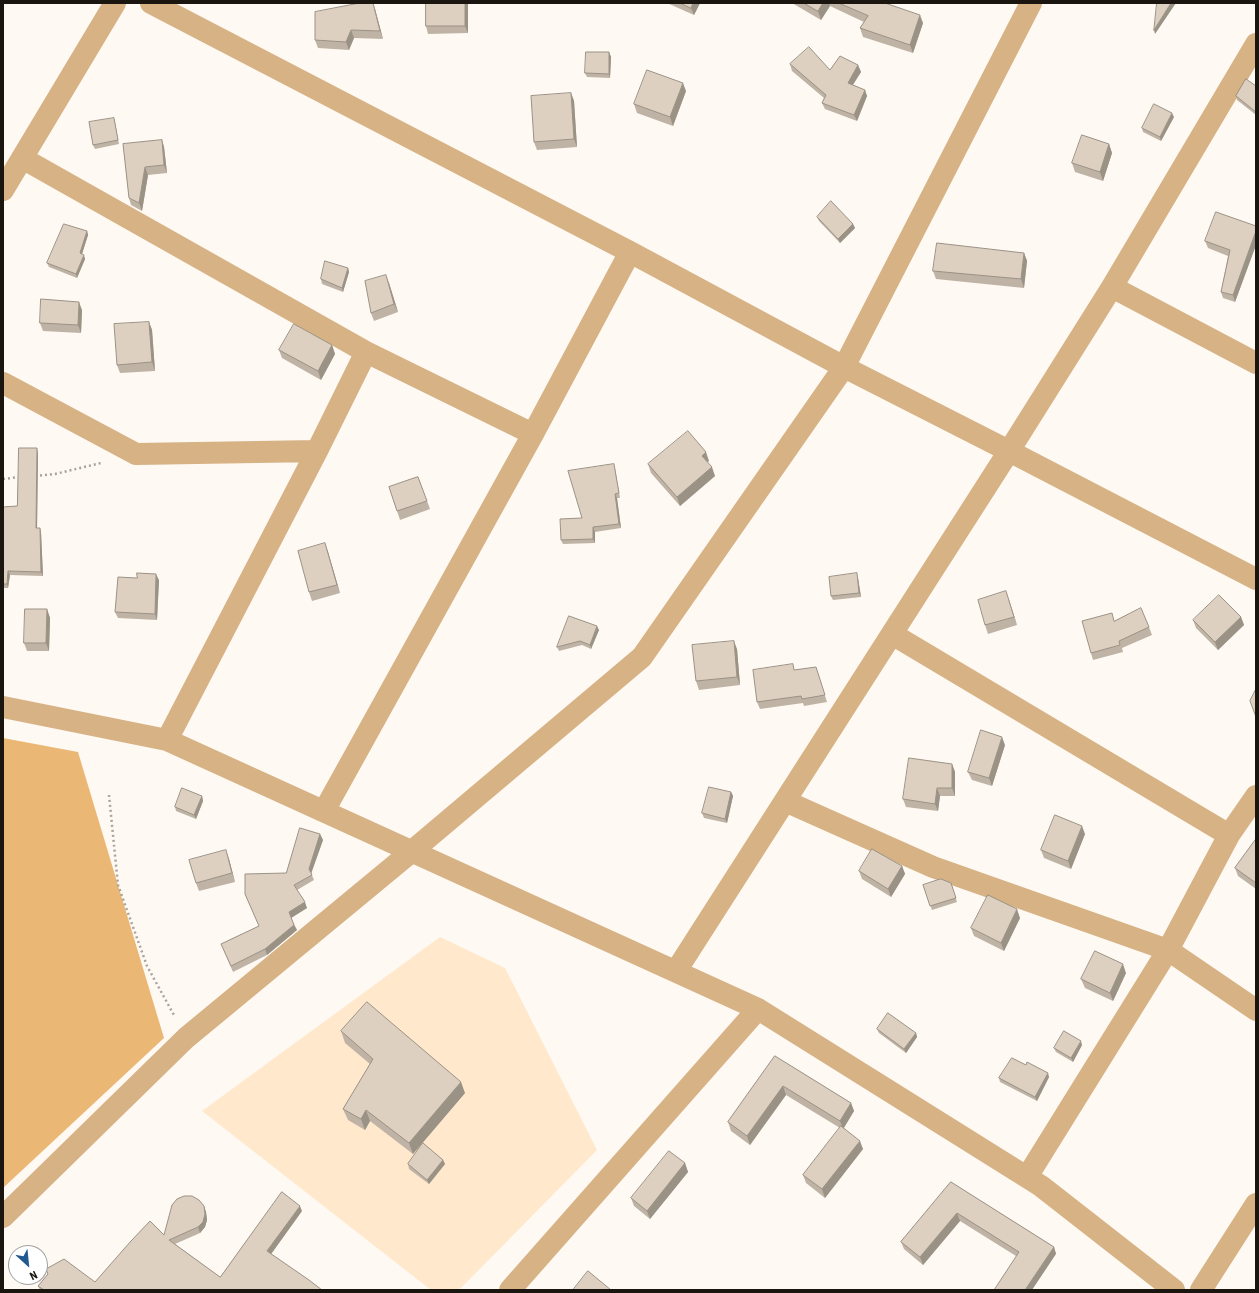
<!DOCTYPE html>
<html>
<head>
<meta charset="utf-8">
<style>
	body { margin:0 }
	#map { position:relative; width:1259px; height:1293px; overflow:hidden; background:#fff9f3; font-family:"Roboto Condensed",sans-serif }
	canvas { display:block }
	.frame { position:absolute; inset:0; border:4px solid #1a150f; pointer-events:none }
	.north { position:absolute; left:8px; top:1245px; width:40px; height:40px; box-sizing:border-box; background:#fff; border:1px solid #a3a19f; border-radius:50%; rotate:153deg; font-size:11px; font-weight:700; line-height:16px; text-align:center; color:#1a150f }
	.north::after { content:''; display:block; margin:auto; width:14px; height:18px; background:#235991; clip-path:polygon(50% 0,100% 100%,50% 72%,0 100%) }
</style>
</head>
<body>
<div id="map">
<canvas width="1259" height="1293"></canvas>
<div class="frame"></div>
<div class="north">N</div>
</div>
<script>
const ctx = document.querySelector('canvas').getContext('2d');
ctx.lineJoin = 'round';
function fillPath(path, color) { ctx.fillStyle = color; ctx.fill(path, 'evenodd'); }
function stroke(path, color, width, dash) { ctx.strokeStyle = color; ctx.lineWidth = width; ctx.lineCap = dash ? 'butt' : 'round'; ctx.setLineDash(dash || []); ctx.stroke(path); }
const green = new Path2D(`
	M440,937L505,968L597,1150L459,1290H431L202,1111Z`);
const forest = new Path2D(`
	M3,738L78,752L164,1038L3,1188Z`);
const path = new Path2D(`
	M35,476L55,474L101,463
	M3,479L20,477
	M109,795L118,885L147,966L175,1017`);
const street = new Path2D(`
	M151,3L630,252L844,367L1009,451L1112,287L1256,363
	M22,158L366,352L533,434
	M3,190L115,3
	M1112,287L1256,44
	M3,383L136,454L317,451
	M892,634L1229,835L1168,950L1027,1177
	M3,707L167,740L758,1009L1041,1186L1174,1290
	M167,740L317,451L366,352
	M785,801L933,867L1168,950L1256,1010
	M324,811L533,434L630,252
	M1229,835L1256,796
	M676,971L1009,451L1256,579
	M3,1217L186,1038L411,852L642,657L844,367L1031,3
	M510,1290L758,1009
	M1201,1290L1256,1204`);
const wall = new Path2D(`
	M426,3H468V33L428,34L426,26Z
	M667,3H700L694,15Z
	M792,3H885L923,23L913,53L863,37L860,28L864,22L830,6L821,20Z
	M375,9L383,39L354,38L349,50L318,48L315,40Z
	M609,52L611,57L610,78L587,77L585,73Z
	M790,64L830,70L858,65L861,72L853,85L865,90L867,96L857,121L825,109L822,103L824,98L792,71Z
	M1256,86V115L1237,100L1236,96Z
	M686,91L673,126L637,113L634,104Z
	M571,93L574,101L577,147L537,150L534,142Z
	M1174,117L1161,141L1143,132L1142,128Z
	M114,118L115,122L119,144L95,149L93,145Z
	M162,140L164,147L167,173L148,175L142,211L131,205L129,198L123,144Z
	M1109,144L1112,153L1103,181L1075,172L1072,163Z
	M817,217L853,224L855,228L840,243L819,221Z
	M1256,226V245L1235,302L1223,298L1221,292L1228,256L1208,248L1205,241Z
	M87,231L88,235L82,254L85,259L77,278L49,267L47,263Z
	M1024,253L1027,261L1024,288L936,279L933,271Z
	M348,268L349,272L343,292L322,284L321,279Z
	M389,283L398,312L374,321L371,313Z
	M82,310L81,333L43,331L40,323Z
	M149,322L152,330L155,371L120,373L117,365Z
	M332,345L335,354L321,380L282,358L279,350Z
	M38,453L37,528H40L41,532L43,576L10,575L8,588H3V507L17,506Z
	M709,461L707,462L715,476L680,506L651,473L648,464Z
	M615,468L620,498H617L621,528L595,532V543L563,544L561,540L582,518Z
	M418,477L430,509L400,520L389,487Z
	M325,543L328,552L340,593L312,601L309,592Z
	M858,578L861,597L833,600L831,596Z
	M159,580L157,620L118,618L115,612Z
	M1009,600L1017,625L988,634L985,625Z
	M47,609L50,618L49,651H27L24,643Z
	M1241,617L1244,625L1218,650L1196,628L1193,620Z
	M1115,621L1149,627L1152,635L1122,648L1123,652L1093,660L1091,653Z
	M599,630L591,649L582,645L559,651L557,647Z
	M737,649L740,685L699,690L696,681Z
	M816,667L827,702L804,706L803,703L760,709L757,702L796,670Z
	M1005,745L992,786L972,780L968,772Z
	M952,764L955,772V796H940L938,811L906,807L903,799Z
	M731,792L733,796L727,823L704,818L702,813Z
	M202,796L203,801L196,819L176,811L175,807Z
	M320,834L323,840L311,873L314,880L297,890L307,908L291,918L297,930L267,955L233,972L221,944L259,926L245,894L286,873Z
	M1085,834L1071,869L1044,858L1041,850Z
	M1256,839V889L1238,876L1235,868Z
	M229,859L235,882L199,891L196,883Z
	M902,866L905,874L891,897L862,879L859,871Z
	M951,883L957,902L932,910L923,885Z
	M1020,918L1004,951L974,936L971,928Z
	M1126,973L1113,1001L1085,988L1081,979Z
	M877,1029L916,1033L917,1037L906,1053L879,1033Z
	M341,1031L465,1093L413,1154L370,1121L365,1130L348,1120L343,1109L370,1064L345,1043Z
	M1082,1045L1073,1062L1056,1052L1054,1048Z
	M775,1056L851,1103L854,1111L844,1128L863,1149L825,1198L806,1183L803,1175L840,1128L786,1095L750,1145L731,1131L728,1122Z
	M1026,1065L1049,1077L1037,1101L1000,1082L999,1078Z
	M443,1160L445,1164L429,1184L409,1169L408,1164Z
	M685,1163L688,1172L650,1219L634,1206L631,1198Z
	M951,1182L1054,1247L1056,1254L1016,1256L960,1221L923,1265L904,1249L901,1242Z
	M204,1206L206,1212L207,1220L205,1227L200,1233L175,1244L220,1277L302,1211L271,1254L322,1290H40L38,1286L48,1274L46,1269L95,1282L164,1235Z`);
const shadedWall = new Path2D(`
	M373,3L375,9L383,39L380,31Z
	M465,3H468V33L465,26Z
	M693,3H700L694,15L691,8Z
	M823,3H829L830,6L821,20L818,11Z
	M1171,3H1176L1155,34L1154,30Z
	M920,15L923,23L913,53L910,45Z
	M351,30L354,38L349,50L346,42Z
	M609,52L611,57L610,78L609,74Z
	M858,65L861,72L850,89L848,83Z
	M683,83L686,91L673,126L670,117Z
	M865,90L867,96L857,121L854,115Z
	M571,93L574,101L577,147L574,139Z
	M1172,113L1174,117L1161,141L1160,137Z
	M162,140L164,147L167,173L164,165Z
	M1109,144L1112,153L1103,181L1100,172Z
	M145,167L148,175L142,211L139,203Z
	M853,224L855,228L840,243L838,239Z
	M87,231L88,235L81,257L80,253Z
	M1256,231V245L1235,302L1233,295Z
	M1024,253L1027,261L1024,288L1021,279Z
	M84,255L85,259L77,278L76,274Z
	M348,268L349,272L343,292L342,288Z
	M386,275L389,283L398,312L394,304Z
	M79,302L82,310L81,333L78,325Z
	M149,322L152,330L155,371L152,362Z
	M332,345L335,354L321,380L318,371Z
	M37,448L38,453L37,532L36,528Z
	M706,452L709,461L705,464L702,456Z
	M712,467L715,476L680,506L677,497Z
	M615,494L617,498L621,528L619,524Z
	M593,527L595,532V543L593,539Z
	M40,528L41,532L43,576L41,572Z
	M325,543L328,552L340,593L337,585Z
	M8,571L10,575L8,588L7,584Z
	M857,573L858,578L861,597L859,593Z
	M156,574L159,580L157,620L155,614Z
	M1006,591L1009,600L1017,625L1014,617Z
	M47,609L50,618L49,651L46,643Z
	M1241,617L1244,625L1218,650L1215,642Z
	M597,626L599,630L591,649L590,645Z
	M734,641L737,649L740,685L737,677Z
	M1002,737L1005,745L992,786L989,778Z
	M952,764L955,772V796L952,788Z
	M937,788L940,796L938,811L935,804Z
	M731,792L733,796L727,823L725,819Z
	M202,796L203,801L196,819L194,815Z
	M1082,826L1085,834L1071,869L1068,861Z
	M320,834L323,840L311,874L309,869Z
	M226,850L229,859L235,882L232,873Z
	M902,866L905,874L891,897L888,889Z
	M305,902L307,908L291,918L289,912Z
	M1017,909L1020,918L1004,951L1001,943Z
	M294,925L297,930L267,955L265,949Z
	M1123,964L1126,973L1113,1001L1110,993Z
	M916,1033L917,1037L906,1053L904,1049Z
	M1081,1041L1082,1045L1073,1062L1071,1058Z
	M1048,1073L1049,1077L1037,1101L1035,1097Z
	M461,1082L465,1093L413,1154L409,1143Z
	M783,1086L786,1095L750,1145L747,1136Z
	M851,1103L854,1111L843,1129L840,1121Z
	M366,1110L370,1121L365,1130L361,1119Z
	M860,1141L863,1149L825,1198L822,1189Z
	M443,1160L445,1164L429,1184L427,1180Z
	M685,1163L688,1172L650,1219L647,1211Z
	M204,1206L206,1212L207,1220L205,1227L200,1233L198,1227Z
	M300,1206L302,1211L269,1257L267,1251Z
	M957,1213L960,1221L923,1265L920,1257Z
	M1054,1247L1056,1254L1032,1290H1025Z`);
const building = new Path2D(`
	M360,3H373L380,31L351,30L346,42L315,40V12Z
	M426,3H465V26H426Z
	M680,3H693L691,8Z
	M804,3H823L818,11Z
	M839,3H885L920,15L910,45L860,28L868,16Z
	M1157,3H1171L1154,30Z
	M809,47L830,70L840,56L858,65L848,83L865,90L854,115L822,103L826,95L790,64Z
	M586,52H609V74L585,73Z
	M647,70L683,83L670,117L634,104Z
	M1246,79L1256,86V112L1236,96Z
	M571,93L574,139L534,142L531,96Z
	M1154,104L1172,113L1160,137L1142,128Z
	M114,118L118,140L93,145L89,122Z
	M1082,135L1109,144L1100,172L1072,163Z
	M162,140L164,165L145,167L139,203L129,198L123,144Z
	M831,201L853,224L838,239L817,217Z
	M1216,212L1256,226V231L1233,295L1221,292L1230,250L1205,241Z
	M64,224L87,231L80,253L84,255L76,274L47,263Z
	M937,243L1024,253L1021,279L933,271Z
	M325,261L348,268L342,288L321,279Z
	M386,275L394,304L371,313L365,281Z
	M41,299L79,302L78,325L40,323Z
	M149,322L152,362L117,365L114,324Z
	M294,324L332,345L318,371L279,350Z
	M688,431L706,452L702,456L712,467L677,497L648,464Z
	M19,448H37L36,528H40L41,572L8,571L7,584H3V507L17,506Z
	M614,464L619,493L615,494L619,524L593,527V539L561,540L560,519L582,518L568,471Z
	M418,477L427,501L397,511L389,487Z
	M325,543L337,585L309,592L298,551Z
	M137,573L156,574L155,614L115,612L118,577L137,578Z
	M857,573L859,593L831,596L829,577Z
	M1006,591L1014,617L985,625L978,600Z
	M1219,595L1241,617L1215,642L1193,620Z
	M1141,608L1149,627L1119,641L1120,645L1091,653L1082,621L1112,613L1114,621Z
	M25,609H47L46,643H24Z
	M569,616L597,626L590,645L580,641L557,647Z
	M734,641L737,677L696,681L692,645Z
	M793,664L794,670L816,667L825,695L802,699L801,696L757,702L753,670Z
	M1256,689V717L1250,701Z
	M981,730L1002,737L989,778L968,772Z
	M909,758L952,764V788H937L935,804L903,799Z
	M709,787L731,792L725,819L702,813Z
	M182,788L202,796L194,815L175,807Z
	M1055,815L1082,826L1068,861L1041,850Z
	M300,828L320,834L309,869L312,875L294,885L305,902L289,912L294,925L265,949L231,966L221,944L259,926L245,894V874L286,873Z
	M1256,839V883L1235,868Z
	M872,849L902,866L888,889L859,871Z
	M226,850L232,873L196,883L189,860Z
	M941,879L951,883L956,898L930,906L923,885Z
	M988,895L1017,909L1001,943L971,928Z
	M1095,951L1123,964L1110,993L1081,979Z
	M367,1002L461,1082L409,1143L366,1110L361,1119L343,1109L373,1059L341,1031Z
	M888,1013L916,1033L904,1049L877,1029Z
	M1064,1031L1081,1041L1071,1058L1054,1048Z
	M775,1056L851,1103L840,1121L783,1086L747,1136L728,1122Z
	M1012,1058L1026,1065L1027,1062L1048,1073L1035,1097L999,1078Z
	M841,1126L860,1141L822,1189L803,1175Z
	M423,1143L443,1160L427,1180L408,1164Z
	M669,1151L685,1163L647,1211L631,1198Z
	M951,1182L1054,1247L1025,1290H994L1019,1252L957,1213L920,1257L901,1242Z
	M282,1192L300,1206L267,1251L309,1280L322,1290H44L38,1286L48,1274L46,1269L64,1259L95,1282L131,1241L150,1221L164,1235L172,1205L177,1199L184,1196H192L199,1200L204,1206L205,1214L203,1222L198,1227L169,1240L220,1277Z
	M588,1271L611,1290H573Z`);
fillPath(green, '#ffe8cc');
fillPath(forest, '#ebb775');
stroke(path, '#a8a39d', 2.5, [2, 3]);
stroke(street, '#d6b285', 22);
fillPath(wall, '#bfb3a5');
fillPath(shadedWall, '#9b9286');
fillPath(building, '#ded0c0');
stroke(building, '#9b9286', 1);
</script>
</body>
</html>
